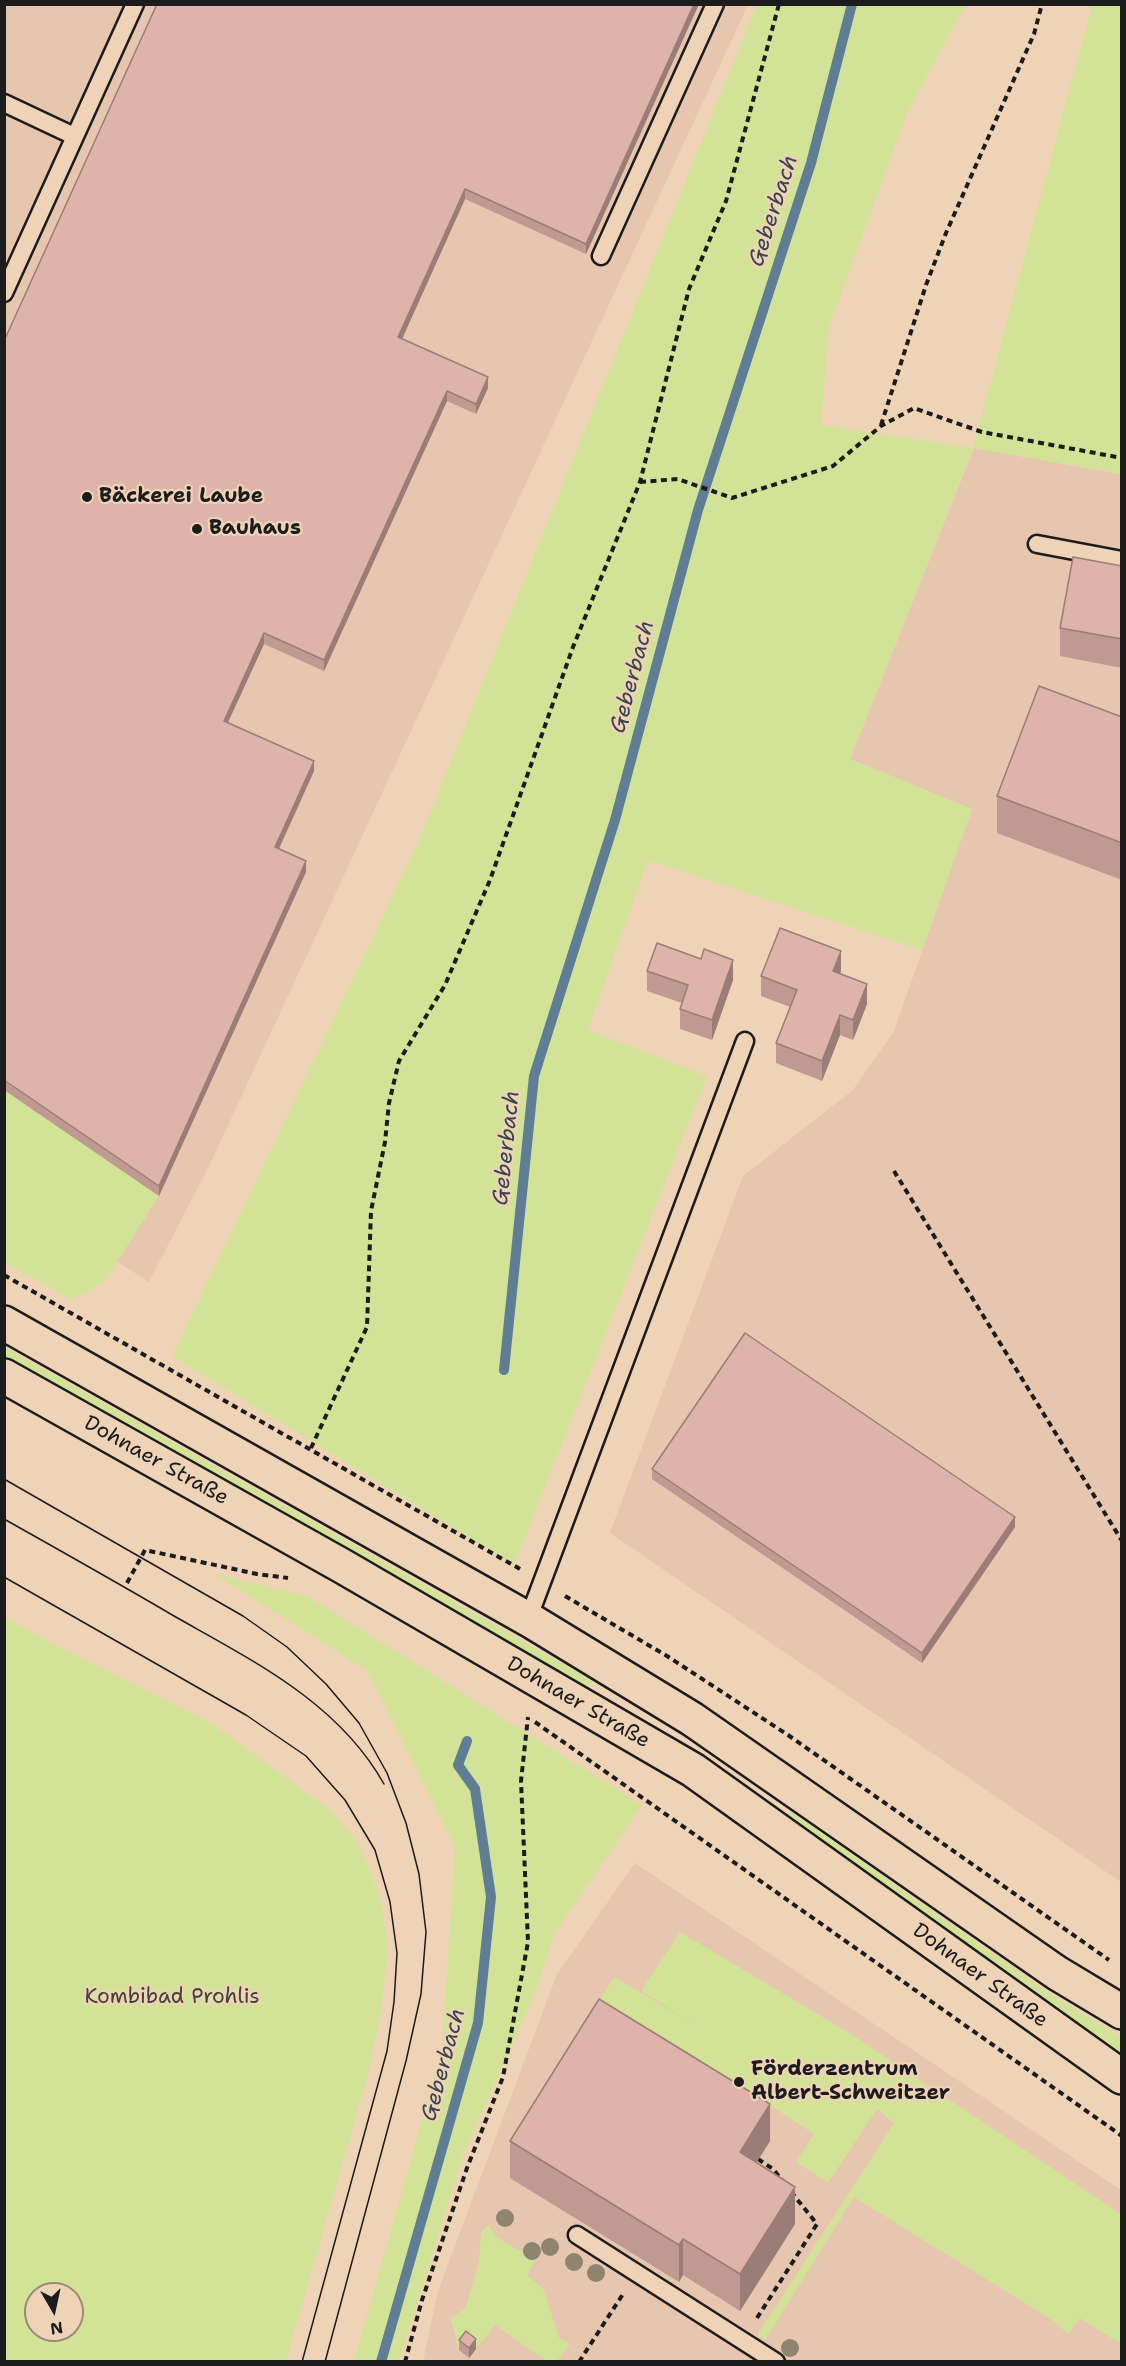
<!DOCTYPE html>
<html>
<head>
<meta charset="utf-8">
<style>
	body { margin:0 }
	#map { position:relative; width:1126px; height:2366px; overflow:hidden; background:#efd3b6; font-family:"Shantell Sans",sans-serif }
	canvas { display:block }
	.frame { position:absolute; inset:0; border:6px solid #1c1c1c; pointer-events:none }
	.north { position:absolute; left:24px; top:2282px; width:60px; height:60px; box-sizing:border-box; background:#efd3b6; border:2px solid #9b8a78; border-radius:50%; rotate:171deg; font-size:16px; font-weight:700; line-height:24px; text-align:center; color:#1c1c1c }
	.north::after { content:''; display:block; margin:auto; width:21px; height:27px; background:#1c1c1c; clip-path:polygon(50% 0,100% 100%,50% 72%,0 100%) }
</style>
</head>
<body>
<div id="map">
<canvas width="1126" height="2366"></canvas>
<div class="frame"></div>
<div class="north">N</div>
</div>
<script>
const ctx = document.querySelector('canvas').getContext('2d');
ctx.lineJoin = 'round';
function fillPath(path, color) { ctx.fillStyle = color; ctx.fill(path, 'evenodd'); }
function stroke(path, color, width, dash) { ctx.strokeStyle = color; ctx.lineWidth = width; ctx.lineCap = dash ? 'butt' : 'round'; ctx.setLineDash(dash || []); ctx.stroke(path); }
function drawText(font, color, halo, rows, align = 'center') {
  ctx.font = font + ' "Shantell Sans",sans-serif'; ctx.lineWidth = 4.5; ctx.setLineDash([]); ctx.textBaseline = 'middle'; ctx.strokeStyle = halo; ctx.fillStyle = color; for (const [text, x, y, turn = 0] of rows) {
    ctx.save(); ctx.translate(x, y); ctx.rotate((+turn || 0) * Math.PI / 180); ctx.textAlign = isNaN(turn) ? turn : align; if (halo) ctx.strokeText(text, 0, 0); ctx.fillText(text, 0, 0); ctx.restore();
  }
}
const built = new Path2D(`
	M4,5H748L210,1164L149,1282L5,1190Z
	M974,448L1121,474V1882L610,1533L743,1176L853,1090L894,1031L972,809L850,759Z
	M635,1863L1121,2190V2361L423,2362L438,2291L557,1974Z`);
const green = new Path2D(`
	M757,4L965,5L907,113L829,327L821,425L973,448L1092,5H1121V474L973,448L850,759L972,809L922,950L648,860L588,1030L707,1076L514,1565L172,1356L418,843Z
	M4,1090L159,1196L105,1281L72,1300L5,1263Z
	M5,1347L593,1681L587,1689L5,1358Z
	M213,1573L309,1597L642,1805L555,1933L535,1994L464,2152L399,2361H354L442,2049L455,1847L368,1671Z
	M5,1617L43,1639L213,1724L330,1810L358,1842L372,1875L382,1908L388,1947L381,2010L368,2075L286,2361H5ZM36,2294H72V2330H36Z
	M789,1810L1047,1992L1121,2037V2057L782,1817Z
	M680,1932L851,2034L1121,2214V2344L1080,2318L1068,2334L1052,2320L854,2197L765,2340L758,2334L894,2123L877,2109L828,2183L796,2162L814,2134L747,2090L598,2003L614,1977L706,2031L641,1991Z
	M488,2225L498,2238L535,2260L527,2276L543,2288L559,2338L570,2344L557,2361H546L495,2325L469,2358L459,2350L451,2319L466,2307L479,2261L481,2232Z`);
const stream = new Path2D(`
	M504,1370L534,1076L615,820L698,510L811,163L852,4
	M381,2362L478,2023L491,1897L475,1789L458,1765L467,1741`);
const path = new Path2D(`
	M881,425L926,285L946,233L1034,34L1042,4
	M640,482L678,479L732,498L833,466L881,426L914,408L982,432L1122,458
	M894,1171L1122,1541
	M4,1275L520,1569
	M311,1448L367,1327L371,1211L385,1142L389,1103L399,1061L445,985L490,880L573,647L640,482L689,289L726,201L779,4
	M127,1583L145,1550L257,1574L288,1578
	M565,1596L667,1656L788,1735L1109,1960
	M535,1722L1122,2136
	M758,2159L773,2169L782,2180
	M757,2318L817,2224L792,2193
	M405,2362L422,2300L467,2168L503,2077L528,1942L521,1781L528,1717
	M579,2362L623,2294`);
const service = new Path2D(`
	M4,103L74,136
	M601,256L715,4
	M4,293L135,4
	M1037,544L1122,560
	M533,1622V1606L745,1041
	M577,2235L776,2362`);
const secondary = new Path2D(`
	M4,1323L533,1622L692,1719L1057,1973L1122,2012
	M4,1376L344,1567L693,1770L1122,2077`);
const tram = new Path2D(`
	M4,1479L243,1616L287,1647L326,1684L359,1723L387,1773L406,1823L419,1874L426,1932L421,1994L406,2061L325,2362
	M4,1519C61,1551 118,1583 174,1616C253,1661 338,1702 384,1784
	M4,1577L246,1715L306,1756L345,1800L375,1850L390,1902L397,1953L394,2002L387,2051L302,2362`);
const trees = [
	[505,2218],
	[550,2247],
	[532,2251],
	[574,2262],
	[596,2273],
	[790,2348]
];
const wall = new Path2D(`
	M699,4L586,254L465,199L402,339L488,388L476,414L447,401L324,671L264,644L228,722L314,771L279,849L306,872L159,1196L4,1090V341Z
	M1122,566V668L1060,656V628Z
	M1122,717V880L997,833V796Z
	M647,971L733,980L712,1040L680,1029V1009L682,1003L647,991Z
	M841,971L840,974L867,1004L853,1040L840,1035L822,1081L776,1063V1043L790,1007L761,996V976Z
	M652,1469L1015,1527L922,1663L652,1479Z
	M510,2141H770L756,2163L795,2224L740,2311L683,2275L679,2282L510,2178Z
	M459,2340L476,2349L469,2358L459,2350Z`);
const shadedWall = new Path2D(`
	M694,4H699L586,254V244Z
	M465,189V199L398,348V337Z
	M488,377V388L476,414V404Z
	M447,391V401L324,671V660Z
	M264,633V644L224,731V721Z
	M314,761V771L275,857V847Z
	M306,861V872L159,1196V1186Z
	M841,951V971L833,991V971Z
	M733,960V980L712,1040V1020Z
	M867,984V1004L853,1040V1020Z
	M840,1015V1035L822,1081V1061Z
	M1015,1517V1527L922,1663V1653Z
	M770,2104V2141L740,2189V2152Z
	M795,2187V2224L740,2311V2274Z
	M683,2239V2275L679,2282V2245Z
	M476,2339V2349L469,2358V2348Z`);
const building = new Path2D(`
	M157,4H694L586,244L465,189L398,337L488,377L476,404L447,391L324,660L264,633L224,721L314,761L275,847L306,861L159,1186L4,1080V341Z
	M1073,557L1122,566V639L1060,628Z
	M1039,686L1122,717V843L997,796Z
	M780,928L841,951L833,971L867,984L853,1020L840,1015L822,1061L776,1043L797,990L761,976Z
	M657,943L701,959L704,949L733,960L712,1020L680,1009L688,985L647,971Z
	M745,1333L1015,1517L922,1653L652,1469Z
	M599,1999L770,2104L740,2152L795,2187L740,2274L683,2239L679,2245L510,2141Z
	M466,2331L476,2339L469,2348L459,2340Z`);
const markers = [
	[87,497,6,"#1c1c1c"],
	[197,529,6,"#1c1c1c"],
	[739,2082,6,"#1c1c1c"]
];
const poiNames = [
	["Bäckerei Laube",99,497],
	["Bauhaus",209,529],
	["Förderzentrum",751,2070],
	["Albert-Schweitzer",751,2094]
];
const streetNames = [
	["Dohnaer Straße",156,1461,29],
	["Dohnaer Straße",578,1703,30],
	["Dohnaer Straße",980,1976,36]
];
const parkNames = [
	["Kombibad Prohlis",172,1998]
];
const waterNames = [
	["Geberbach",774,211,-72],
	["Geberbach",633,677,-75],
	["Geberbach",507,1148,-84],
	["Geberbach",444,2065,-75]
];
fillPath(built, '#e6c6af');
fillPath(green, '#d2e397');
stroke(stream, '#5f7e96', 10);
stroke(service, '#1c1c1c', 21);
stroke(secondary, '#1c1c1c', 38);
stroke(path, '#1c1c1c', 4, [6, 4.5]);
stroke(service, '#efd3b6', 16);
stroke(secondary, '#efd3b6', 33);
stroke(tram, '#1c1c1c', 1.5);
ctx.fillStyle = '#8f846f';
for (const [x, y] of trees) { ctx.beginPath(); ctx.arc(x, y, 9, 0, 2 * Math.PI); ctx.fill(); }
fillPath(wall, '#be9a92');
fillPath(shadedWall, '#9b7d77');
fillPath(building, '#ddb3aa');
stroke(building, '#9b7d77', 1.5);
for (const [x, y, r, color] of markers) { const dot = new Path2D(); dot.arc(x, y, r, 0, 2 * Math.PI); ctx.fillStyle = color; ctx.fill(dot); stroke(dot, '#efd3b6', 2); }
drawText('bold 21px', '#1c1c1c', '#efd3b6', poiNames, 'left');
drawText('21px', '#1c1c1c', '#efd3b6', streetNames);
drawText('21px', '#404435', '#efd3b6', parkNames);
drawText('italic 22px', '#38454f', '#efd3b6', waterNames);
</script>
</body>
</html>
